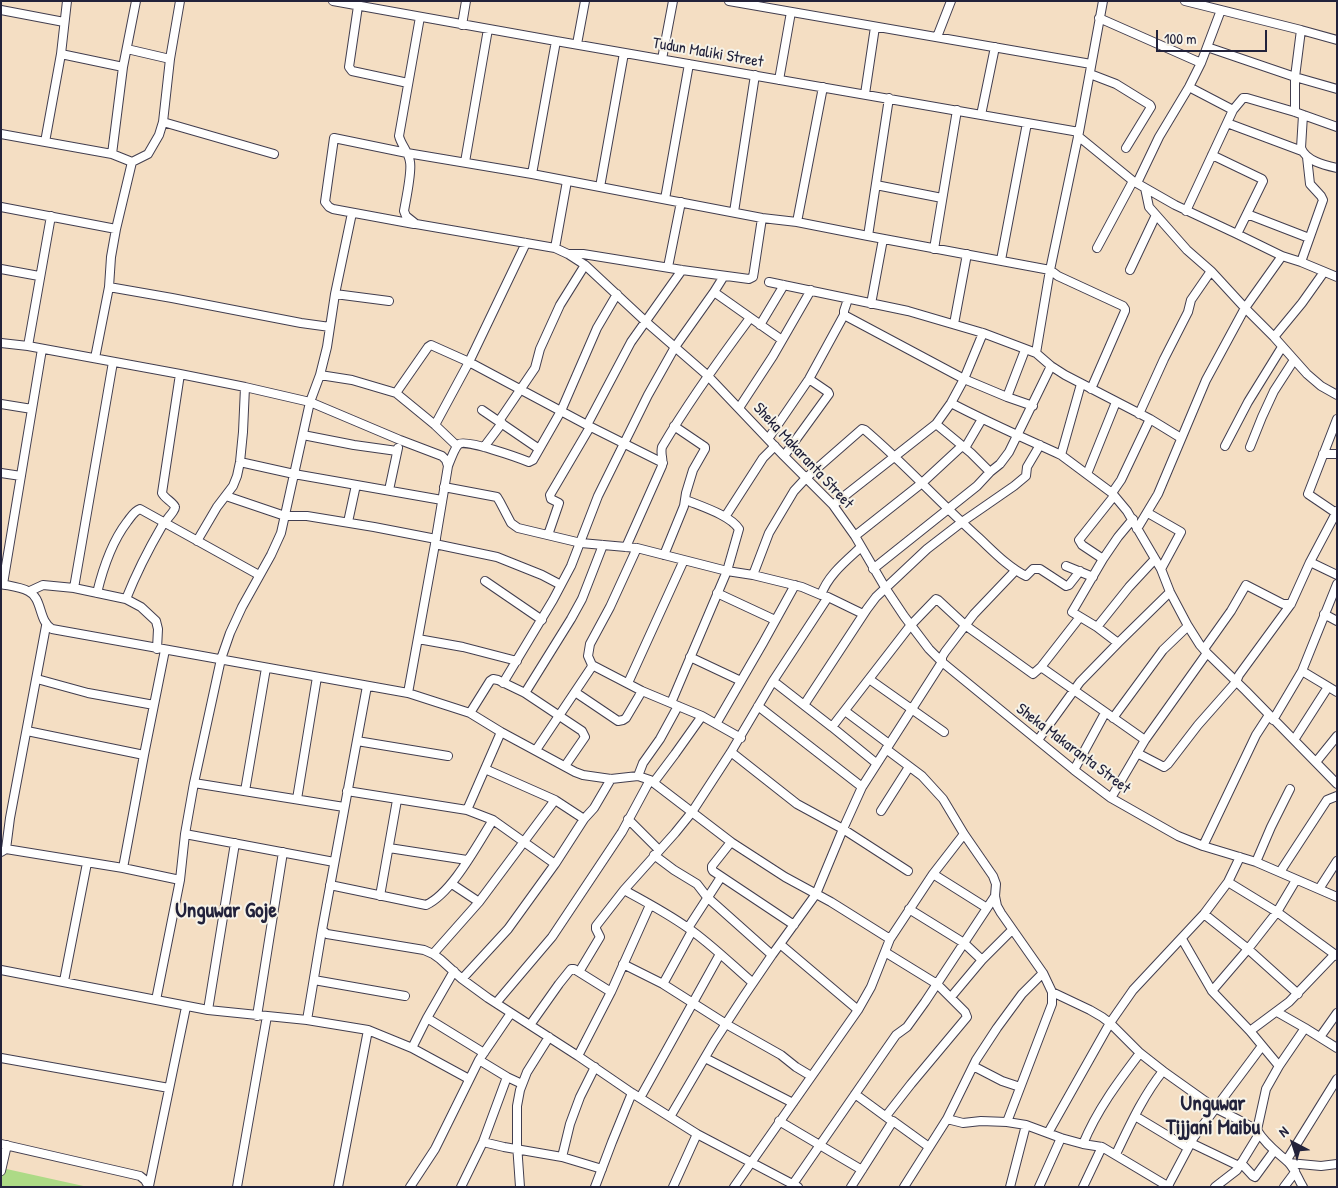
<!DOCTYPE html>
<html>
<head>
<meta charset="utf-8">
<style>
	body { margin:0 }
	#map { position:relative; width:1338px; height:1188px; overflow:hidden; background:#f4dec3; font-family:"Patrick Hand",sans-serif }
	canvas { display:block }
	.frame { position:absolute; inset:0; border:2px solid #22223b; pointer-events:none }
	.north { position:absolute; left:1268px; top:1118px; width:50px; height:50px; -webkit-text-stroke:4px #f7f3e8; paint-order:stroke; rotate:320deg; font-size:14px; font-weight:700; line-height:20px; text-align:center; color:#22223b }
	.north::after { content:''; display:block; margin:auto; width:18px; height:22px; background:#22223b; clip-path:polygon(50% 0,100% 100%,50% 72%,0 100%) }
	.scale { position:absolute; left:1156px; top:30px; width:111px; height:22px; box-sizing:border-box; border:2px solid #22223b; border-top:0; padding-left:6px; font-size:15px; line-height:18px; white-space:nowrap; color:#22223b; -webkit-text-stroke:4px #f7f3e8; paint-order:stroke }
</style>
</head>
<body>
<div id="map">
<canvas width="1338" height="1188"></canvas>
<div class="frame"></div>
<div class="north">N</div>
<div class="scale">100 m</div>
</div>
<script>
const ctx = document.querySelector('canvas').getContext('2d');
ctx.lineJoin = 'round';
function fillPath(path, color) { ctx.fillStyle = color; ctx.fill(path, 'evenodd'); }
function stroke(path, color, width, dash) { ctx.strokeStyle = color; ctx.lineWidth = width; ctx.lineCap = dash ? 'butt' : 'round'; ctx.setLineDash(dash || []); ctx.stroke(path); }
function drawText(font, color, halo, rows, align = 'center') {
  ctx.font = font + ' "Patrick Hand",sans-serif'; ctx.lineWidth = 4; ctx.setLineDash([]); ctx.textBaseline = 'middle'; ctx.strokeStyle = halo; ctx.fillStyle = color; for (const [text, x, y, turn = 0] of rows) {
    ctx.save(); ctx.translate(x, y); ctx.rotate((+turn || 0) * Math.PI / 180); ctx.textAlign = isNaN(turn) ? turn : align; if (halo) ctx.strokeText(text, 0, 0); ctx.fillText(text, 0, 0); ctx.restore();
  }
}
const green = new Path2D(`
	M2,1168L88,1187H1Z`);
const minor = new Path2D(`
	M180,1L170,59L163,122L274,154
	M333,1L556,41L1079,132
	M729,1L1091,64
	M1185,1L1301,30L1337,40
	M358,6L349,67L352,71L408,83
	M1,10L64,22
	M420,17L399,136C401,145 409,152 410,162C412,172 406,199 404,211L406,216L416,224L555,248L568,254L585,265L645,321L707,375L784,456L833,505L855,536L886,589L904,616L929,649L942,662L1074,770L1111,798L1178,836L1203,846L1256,862L1337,897
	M1099,18L1201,63
	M462,25L466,1
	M937,37L951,1
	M577,44L585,1
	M1207,47L1295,77L1337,89
	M127,49L170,59
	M61,54L123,67
	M662,59L673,1
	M1090,74L1116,84L1150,105L1151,107L1126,148
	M779,80L791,12
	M1189,87L1233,110
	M865,94L875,27
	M1295,112V77L1301,30
	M981,115L995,47
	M1303,115L1301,148C1306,161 1324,165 1337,168
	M1227,123L1302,151
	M1,134L112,154L132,162L116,229L111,257L109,287L95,358
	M1078,136L1133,181L1175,205L1237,234L1282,256L1301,262L1337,277
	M45,142L61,54L67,1
	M112,154L123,67L136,1
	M1212,155L1262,179L1263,181L1237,234
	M132,162L148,154L159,135L163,122
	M465,162L488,29
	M532,174L556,41
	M1137,183L1159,137L1189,87L1201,63L1221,10
	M876,185L942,198
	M600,187L624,53
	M1145,188L1149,207L1187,250L1211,271L1245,308L1274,337L1307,374L1321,386L1337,395
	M665,199L689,64
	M1,207L116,229
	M1186,211L1233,110L1243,98H1247L1295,112L1337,127
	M734,212L755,75
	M1247,214L1309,238
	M797,222L823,87
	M414,224L333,209L329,207L325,202L334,138L407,153L532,174L762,218L797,222L868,236L1050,270L1058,276L1123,306L1125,309V311L1091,389
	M868,236L889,98
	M555,248L567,181
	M1097,248L1133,181
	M934,249L957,110
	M568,254H583L682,270L749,279L753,277L754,271L762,218
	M1001,260L1027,123
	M1301,262L1323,200L1321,196L1310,184L1307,157
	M668,267L681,202
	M1,269L39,276
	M1130,270L1156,215
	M769,282L908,311L983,333L1036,353L1051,366L1065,375L1150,419L1181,438
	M109,287L172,298L301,323L330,327
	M714,292L782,340
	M335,294L389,301
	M848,299L844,311V315L964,379L1007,397L1025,350
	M871,304L883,239
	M954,324L967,254
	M760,325L784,285
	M1274,337L1302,303L1324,272
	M1,343L28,346L180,374L245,387L310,402L400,440L442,456L446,460L448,466L435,544L408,693
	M28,346L51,216
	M1036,353L1050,270L1079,132L1103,1
	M320,375L352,380L396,393L435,425L457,446
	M1081,384L1061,455L1112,493L1127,511L1161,569L1170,592L1188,626L1200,645L1207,653L1246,691L1337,784
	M396,393L428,347L431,345L469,362L587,425L663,463
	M1007,397L1033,406
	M951,403C987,422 1024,438 1061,455
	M1,404L32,409
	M739,408L773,356L811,290
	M482,410L539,449
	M1139,414L1164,359L1188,312L1191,300L1211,271
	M499,421L535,368L540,349L560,305L585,265
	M936,424L971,453L990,472
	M435,425L469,362L526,243
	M587,425L631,342L682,270
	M303,435L354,445L397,451
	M768,439L809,379L844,315
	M1225,446L1248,402L1282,347
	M484,447L502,423
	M1250,447L1262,417L1274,391L1294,360
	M965,448L982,419
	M1323,454H1337
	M784,456L829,394L828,392L809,379
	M240,462L294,474L442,500
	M448,466C450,461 455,447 459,444C466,439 519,458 529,462L533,460L561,411L597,328L617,294
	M1,473L21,476
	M1087,474L1116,402
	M444,487L497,497L500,502L511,523L518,528L581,543L637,548L727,571L753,575L802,587L821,595L828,597L863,614
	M389,490L398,448
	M1112,493L1121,480L1150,419
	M226,496L285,516H307L374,527L436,539
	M833,505L936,424L951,403L964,379L983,333
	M1148,513L1181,532L1161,569
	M1336,513L1308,494L1337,419
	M725,517L763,458L775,446
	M348,522L356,485
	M1137,529L1158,494L1206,380L1245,308L1282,256
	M548,535L558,506L559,503L551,499L550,495L590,427
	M855,536L922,483L962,446
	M197,541L217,507L233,486L237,476L240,462L243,432L245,387
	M435,544L497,557L542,575L561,585
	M626,547L662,466C664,460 660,454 662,447C689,401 718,361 750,318
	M664,555L684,506L686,493L693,470L705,449V447L674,426
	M1103,559L1082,545L1079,540L1114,496
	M1310,562L1337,575
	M1066,566L1093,577
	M873,569L977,486L990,472L1000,464L1009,452L1051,366
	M753,575L769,533L794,491L806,478L862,429L865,430C905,464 940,503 979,538C994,552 1008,567 1026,576L1033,569H1040L1066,586L1069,585L1080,571
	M485,581L542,620
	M1,584C10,586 20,587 28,591C43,598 38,621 52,629L408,693L470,713L501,732L575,772L583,775L611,779L638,776L650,780L731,842L785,877L831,902L890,939
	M3,584L42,349
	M74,588L113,362
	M30,591L43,585L74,588L126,599L141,607L156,621L158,629L157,649
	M97,593C103,568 111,543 127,522C131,517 134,511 140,509L259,575
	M717,593L775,620
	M821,595C828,575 846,561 861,547
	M126,599C136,574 148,550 162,526C164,522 176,510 175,507C174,503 164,498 162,493L180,374
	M1324,614L1337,621
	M1080,617L1041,667L1145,740
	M1097,627L1129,587L1155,559
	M418,639L463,647L517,661
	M1118,643L1097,627L1072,612L1103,559L1118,537L1133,519
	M1204,649L1231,611L1246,585L1283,604H1291
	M690,657L741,681
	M592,665L642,691L702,716L741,738
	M1302,671L1337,692
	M37,679L88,693L154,705
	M869,679L910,626L936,599L938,600L965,625L1033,674L1041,667
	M773,681L832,727L876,763
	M503,683L553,600L571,566L598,496L648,395L675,347L714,292L724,276
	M628,683L684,560
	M367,686L322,930L327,934L424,950L433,954L440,959L462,979L488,998L578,1056L632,1093L697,1134L798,1187
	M575,692L618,721L623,720L626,718L642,691
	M525,693L571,619L582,599L603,545
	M671,703L727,571L739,529C730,515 700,506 686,500
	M804,705L867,609L876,597L927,549L962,522L1014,486L1026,476L1027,467L1040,445
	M758,706L862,787
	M845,711L889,744
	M470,713L490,681L493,679L498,680L525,693L582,731L585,737L565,766
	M1113,718L1163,650L1188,626
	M1273,720L1302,671L1337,584
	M716,724L763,643L795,585
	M832,727L869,679L944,732
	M27,731L144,755
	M1038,740L1080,682L1118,643L1170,592
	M1294,740L1328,687
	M357,741L448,756
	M886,749L922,776L943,799L964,834L993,876L996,884L995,896L997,906L1001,913L1043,973L1052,992V1004L1007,1122
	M536,750L591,668L592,665L588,656L590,644L610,607L637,548
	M731,752L797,804L843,829L862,787L942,662V657L945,652L974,614L1015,571
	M1137,753L1164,767L1168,764L1198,725L1236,682L1239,675L1291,604L1310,562L1337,511
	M1316,762L1337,736
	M485,769L555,800L584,819
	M1074,770L1105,713
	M638,776L643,763L660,739L678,706
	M654,782L675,754L702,716
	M194,783L344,807
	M245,791L266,668
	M347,791L467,810L493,820L555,864
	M1111,798L1145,740L1207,653
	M297,799L317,677
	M467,810L501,732
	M881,811L909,767
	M628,819L659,850
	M185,834L334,862
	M731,842L712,866V869L713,871L794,925
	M1203,846L1256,735L1269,715
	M389,848L467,860
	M6,849L123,868L180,880
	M1,852L6,849L10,818L46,626
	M654,855L674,870L697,884L707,897L772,955
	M1256,862L1271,827L1290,789
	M123,868L144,755L165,650
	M1280,872L1327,800L1337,796
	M933,874L987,908
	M1228,882L1277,912L1337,956
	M452,884L479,902
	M330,885L426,905C452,893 477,845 493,820
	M1319,889L1337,861
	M624,890C646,902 667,913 688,928C711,944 731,964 753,983
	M380,896L397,800
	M909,909L964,943L982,960
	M1204,914L1248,949L1298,994
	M688,928L721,877
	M1182,939L1212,991L1250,1031L1279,1066
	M780,944L858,1010
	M885,952L937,984L965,1012L967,1017L911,1084L886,1116
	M433,954L479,902L555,800
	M623,964L663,984L726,1024L781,1055L796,1067L811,1076
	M1,970L208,1010L307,1020L368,1030L412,1048L469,1079
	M579,972L600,937L596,929V926L624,890L675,833L692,812L731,752L773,681L828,597
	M462,979L508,929L555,864L584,819L594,808L611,779
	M314,980L405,996
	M64,981L87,863
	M663,984L692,931
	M1212,991L1248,949L1277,912L1296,880
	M1052,992L1090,1010L1102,1017L1110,1023L1140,1053L1163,1071L1215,1108L1239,1120L1257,1130
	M951,997L982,960L1012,930
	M156,1000L180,880L185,834L194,783L221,659L230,633L242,607L271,555L281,533L310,402L320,375L327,347L335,294L352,213
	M496,1003L552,937L622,832L650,780
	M208,1010L235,843
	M1277,1012L1305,1028L1337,1048
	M257,1016L283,852
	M427,1018L484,1053
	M307,1020L322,930
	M530,1025L559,984L571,969H574L579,972L611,992
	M1250,1031L1289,1002L1335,954
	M1320,1037L1337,1013
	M412,1048L427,1018L454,971
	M578,1056L611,992L650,905
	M1,1058L169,1088
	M705,1058L793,1103
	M479,1060L507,1077L522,1084
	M973,1066L1002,1081L1020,1087
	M1337,1079L1288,1158L1289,1163L1321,1166L1337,1164
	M855,1094L889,1119
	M640,1098L720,954
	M1135,1116L1188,1148
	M670,1117L714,1042L744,996L772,955L816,894L843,829L908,871
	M947,1119L963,1123L981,1121L1007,1122L1026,1125L1061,1138L1083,1144L1102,1147L1169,1187
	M779,1121L862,1170
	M1048,1133L1110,1023L1133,990L1204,914L1228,882L1240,857
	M483,1142L504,1147L562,1157L602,1169
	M1191,1143L1239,1166
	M1,1144L140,1176L145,1180L149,1187
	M1083,1144C1097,1110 1118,1082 1140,1053
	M1116,1154C1130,1125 1143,1096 1163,1071
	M562,1157L570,1124L580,1097L595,1067
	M1241,1163L1253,1176L1255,1177L1274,1151
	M1,1171L7,1145
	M793,1184L880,1058L896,1035L907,1027L925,1002L995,896
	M149,1186L186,1007
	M1168,1186L1194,1137L1262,1046
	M237,1187L267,1016
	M338,1187L368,1030
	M410,1187L435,1149L479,1060L511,1013
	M461,1187L483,1142L507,1077
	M520,1187L517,1144V1106L520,1090L527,1072L549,1037
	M595,1187L612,1142L632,1093
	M673,1187L697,1134
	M734,1187L858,1010L871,987L890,939L933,874L964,834
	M851,1187L893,1121L929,1147
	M904,1187L947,1119L976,1060L997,1028L1022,994L1043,973
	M1010,1187L1026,1125
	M1039,1187L1061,1138
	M1083,1187L1102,1147
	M1215,1187L1237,1170L1259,1134
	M1284,1187L1293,1175L1295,1171
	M1303,1187C1298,1179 1295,1169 1288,1162C1277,1152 1265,1144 1257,1130L1266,1089L1279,1066L1305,1028`);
const streetNames = [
	["Tudun Maliki Street",708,53,10],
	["Sheka Makaranta Street",803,456,47],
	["Sheka Makaranta Street",1073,749,37]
];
const districtNames = [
	["Unguwar Goje",226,911],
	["Unguwar",1213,1104],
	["Tijjani Maibu",1213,1128]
];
fillPath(green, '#adda86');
stroke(minor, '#423e4f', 10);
stroke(minor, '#fff', 8);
drawText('16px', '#22223b', '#f7f3e8', streetNames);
drawText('bold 21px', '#22223b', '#f7f3e8', districtNames);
</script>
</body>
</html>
